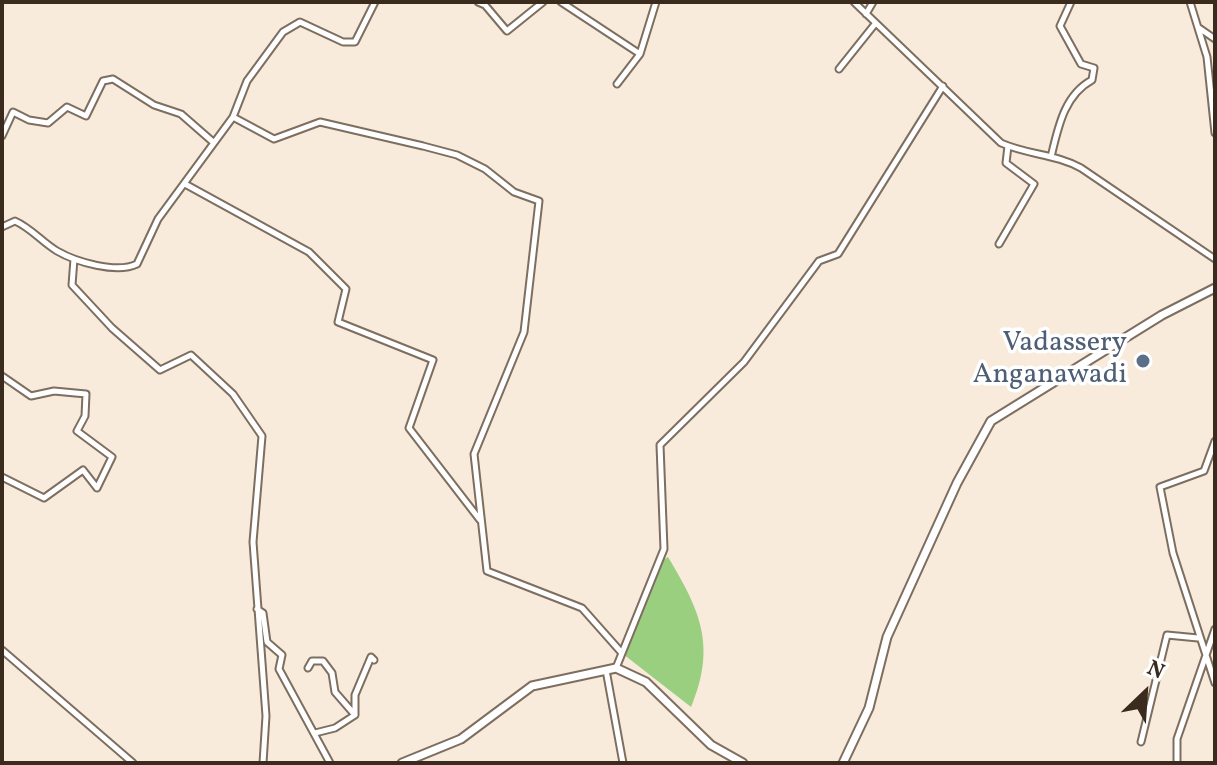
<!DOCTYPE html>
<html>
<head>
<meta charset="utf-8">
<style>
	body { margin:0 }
	#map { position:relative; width:1217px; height:765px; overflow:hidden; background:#f8ebdb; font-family:Vollkorn,serif }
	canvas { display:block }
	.frame { position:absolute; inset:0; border:4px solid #3b2a1e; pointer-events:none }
	.north { position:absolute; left:1105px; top:653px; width:80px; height:80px; -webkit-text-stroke:6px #fff; paint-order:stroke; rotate:25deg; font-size:22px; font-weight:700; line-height:32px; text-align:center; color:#3b2a1e }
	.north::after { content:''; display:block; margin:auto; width:28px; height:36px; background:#3b2a1e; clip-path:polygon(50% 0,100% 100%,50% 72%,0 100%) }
</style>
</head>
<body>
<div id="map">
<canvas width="1217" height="765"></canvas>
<div class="frame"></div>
<div class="north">N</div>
</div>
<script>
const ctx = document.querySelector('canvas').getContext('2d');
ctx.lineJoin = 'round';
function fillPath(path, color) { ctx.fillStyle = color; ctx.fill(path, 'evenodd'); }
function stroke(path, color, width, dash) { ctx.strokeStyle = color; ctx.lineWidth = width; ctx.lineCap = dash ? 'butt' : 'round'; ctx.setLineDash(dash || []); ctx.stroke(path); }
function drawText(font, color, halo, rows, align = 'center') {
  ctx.font = font + ' Vollkorn,serif'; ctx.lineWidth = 7; ctx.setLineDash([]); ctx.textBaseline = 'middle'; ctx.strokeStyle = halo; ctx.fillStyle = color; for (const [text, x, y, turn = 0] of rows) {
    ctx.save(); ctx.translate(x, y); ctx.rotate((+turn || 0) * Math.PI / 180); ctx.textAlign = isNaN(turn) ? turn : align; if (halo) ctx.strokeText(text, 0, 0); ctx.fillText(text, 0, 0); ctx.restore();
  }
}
const green = new Path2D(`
	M668,557C701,612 716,646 691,707L623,654L663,560Z`);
const minor = new Path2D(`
	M478,2L485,5L507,31L543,2
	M561,2L640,54
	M854,2L1001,143C1028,155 1056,154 1081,168L1215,259
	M1190,2L1207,57L1215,133
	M866,14L873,2
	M1199,28L1215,39
	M839,69L875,24
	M617,84L640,54L656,2
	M233,117L274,139L320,122L423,146L457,155L485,169L514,192L539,201L524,332L474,454L487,571L582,608L621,652
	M2,136L13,112L29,120L48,123L67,107L86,116L103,81L113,79L154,105L181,114L213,142
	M1051,157C1058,128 1064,95 1092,80L1094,68L1081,64L1060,26L1071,2
	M185,184L309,252L346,289L338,322L433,360L409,428L480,520
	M2,227L15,221C31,228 42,242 57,251C76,262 117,274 137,264L158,219L233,117L247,81L283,32L300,22L343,42H355L375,2
	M999,244L1034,184L1006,163L1008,146
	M74,259L72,285L112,328L160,370L191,355L233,394L262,436L253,542L266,716L263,763
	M2,376L31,396L54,391L86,394L85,416L77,431L112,457L97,488L83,470L44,498L2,477
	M1215,441L1204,471L1160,487L1173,553L1215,683
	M257,609L263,613L267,642L282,655L279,669L330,763
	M2,650L133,763
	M308,668L312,661H323L332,673L335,692L355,715
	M616,668L664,549L660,445L744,362L819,261L838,254L943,86
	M606,670L623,763
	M315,733L335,728L355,715V695L371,657L374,660
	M1141,742L1167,635L1198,638
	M1177,763V739L1215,629`);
const secondary = new Path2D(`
	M402,763L461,739L532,686L616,668L646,682L711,745L743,763
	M843,763L869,708L887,637L957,483L991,421L1162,315L1215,288`);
const markers = [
	[1143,361,8,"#5c6f8a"]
];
const serviceNames = [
	["Vadassery",1127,345],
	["Anganawadi",1127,377]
];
fillPath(green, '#9bcf80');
stroke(minor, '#7d6e60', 9);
stroke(secondary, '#7d6e60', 11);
stroke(minor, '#fff', 5);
stroke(secondary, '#fff', 7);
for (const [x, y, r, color] of markers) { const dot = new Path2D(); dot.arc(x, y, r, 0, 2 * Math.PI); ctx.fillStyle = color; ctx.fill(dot); stroke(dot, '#fff', 3); }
drawText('28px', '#4e5e75', '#fff', serviceNames, 'right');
</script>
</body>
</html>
